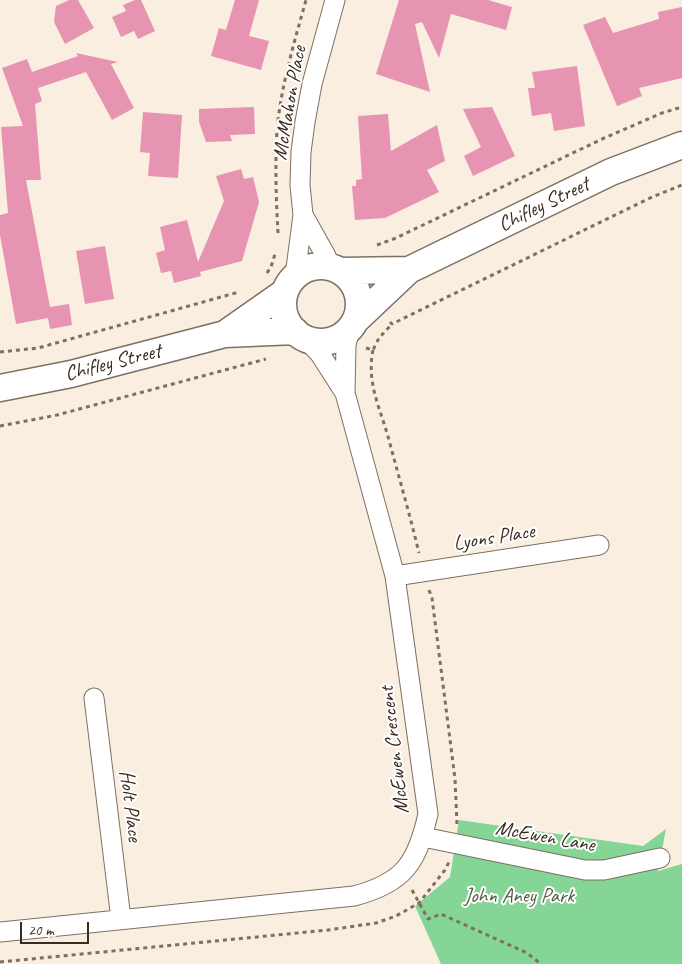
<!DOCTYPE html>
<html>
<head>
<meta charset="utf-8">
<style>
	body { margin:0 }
	#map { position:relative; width:682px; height:964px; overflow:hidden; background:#f9eee0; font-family:Caveat,sans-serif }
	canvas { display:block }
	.scale { position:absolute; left:20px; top:922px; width:69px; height:22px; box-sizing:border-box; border:2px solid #3b2a1e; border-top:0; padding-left:6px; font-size:15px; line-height:18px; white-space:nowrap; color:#3b2a1e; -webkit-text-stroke:4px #fff; paint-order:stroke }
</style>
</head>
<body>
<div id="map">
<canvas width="682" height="964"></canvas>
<div class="scale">20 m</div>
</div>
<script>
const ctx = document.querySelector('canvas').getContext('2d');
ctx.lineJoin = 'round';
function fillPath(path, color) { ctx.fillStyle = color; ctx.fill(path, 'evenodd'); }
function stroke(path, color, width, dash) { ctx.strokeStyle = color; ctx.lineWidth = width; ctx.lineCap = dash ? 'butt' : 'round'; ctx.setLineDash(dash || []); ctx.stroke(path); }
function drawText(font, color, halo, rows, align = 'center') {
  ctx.font = font + ' Caveat,sans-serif'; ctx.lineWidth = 4; ctx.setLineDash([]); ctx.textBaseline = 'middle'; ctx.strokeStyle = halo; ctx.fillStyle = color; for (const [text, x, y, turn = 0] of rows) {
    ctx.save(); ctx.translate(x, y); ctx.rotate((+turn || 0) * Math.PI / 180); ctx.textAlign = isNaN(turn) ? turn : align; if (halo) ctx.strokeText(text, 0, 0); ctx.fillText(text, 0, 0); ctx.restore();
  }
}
const green = new Path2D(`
	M459,820L643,846L666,829L658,871L682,864V964H441L415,906L450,877Z`);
const building = new Path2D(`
	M69,0H78L94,28L65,44L54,22L56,6Z
	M135,0H141L155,31L138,39L134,31L121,37L112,17L126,11L123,5Z
	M235,0H259L249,36L269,41L261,70L211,56L219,28L226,30Z
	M399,0H488L512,7L506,30L451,14L439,58L422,22L415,24L430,92L376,74Z
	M682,7V78L639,88L642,96L617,106L583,25L605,17L613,33L659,19L658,12Z
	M76,53L118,62L111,64L134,108L112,120L86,72L38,88L42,101L35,104L41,180H26L50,307L69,304L72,325L50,329L48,318L16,324L0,235V215L8,213L1,127L23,126L2,68L27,59L32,72L78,56Z
	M577,66L585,126L554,131L551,113L532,116L528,88H535L532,72Z
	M254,107L255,134L230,135L232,141L206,142L199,122V109Z
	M492,107L515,156L473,176L464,156L481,147L463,109Z
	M143,112L182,115L178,178L148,176L150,153L140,152Z
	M388,114L391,151L437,125L445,161L427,170L439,192L385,218L355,220L352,186H356V180L362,179L358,116Z
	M241,169L244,179L253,177L259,202L242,261L200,272L201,276L174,283L171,271L161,273L156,253L165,250L160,227L187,220L198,262L224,201L216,176Z
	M105,246L114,299L85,304L76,251Z`);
const path = new Path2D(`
	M278,233C276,199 275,164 277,130C281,86 294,43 306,0
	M377,245L396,238L602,139L662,113L682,107
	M267,273L271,267L275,254
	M390,322L392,324L650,198L682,185
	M366,348L373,350L379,338L392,324
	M373,350C366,383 381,410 389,440C399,478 410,515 419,553
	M0,352L38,348L239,292
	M0,426L57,415L266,359
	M429,590L432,598L455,779L457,824
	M412,890L428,919L441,914L527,953L541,964
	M0,962L328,930L376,923L396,916L419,903L445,870L449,862`);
const street = new Path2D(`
	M303,215L326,256L330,267
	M295,276L303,215L300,185L301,152L305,122L312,84L335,0
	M305,338L320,354L345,393
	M395,576L599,545
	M94,698L121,919
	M423,837L585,870H604L660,858
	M0,932L354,896C404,883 417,863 428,814L395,576L345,393L346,345L350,329`);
const secondary = new Path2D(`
	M283 304a38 38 0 1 1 76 0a38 38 0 1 1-76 0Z
	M341,271L409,270
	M355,321L409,270L611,172L682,145
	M225,334L285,292
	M0,388L71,374L225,334L295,331`);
const streetNames = [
	["McMahon Place",290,103,-80],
	["Chifley Street",544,205,-26],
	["Chifley Street",113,363,-14],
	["Lyons Place",494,538,-9],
	["McEwen Crescent",395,750,-97],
	["Holt Place",130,806,83],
	["McEwen Lane",545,837,10]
];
const parkNames = [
	["John Aney Park",519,896]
];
fillPath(green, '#84d596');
fillPath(building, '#e793b2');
stroke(street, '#7e6f62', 21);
stroke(secondary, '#7e6f62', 29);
stroke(path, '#7e6f62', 3, [4, 4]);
stroke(street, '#fff', 19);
stroke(secondary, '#fff', 26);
drawText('21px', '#3b2a1e', '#fff', streetNames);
drawText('21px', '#515d42', '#fff', parkNames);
</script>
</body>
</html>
